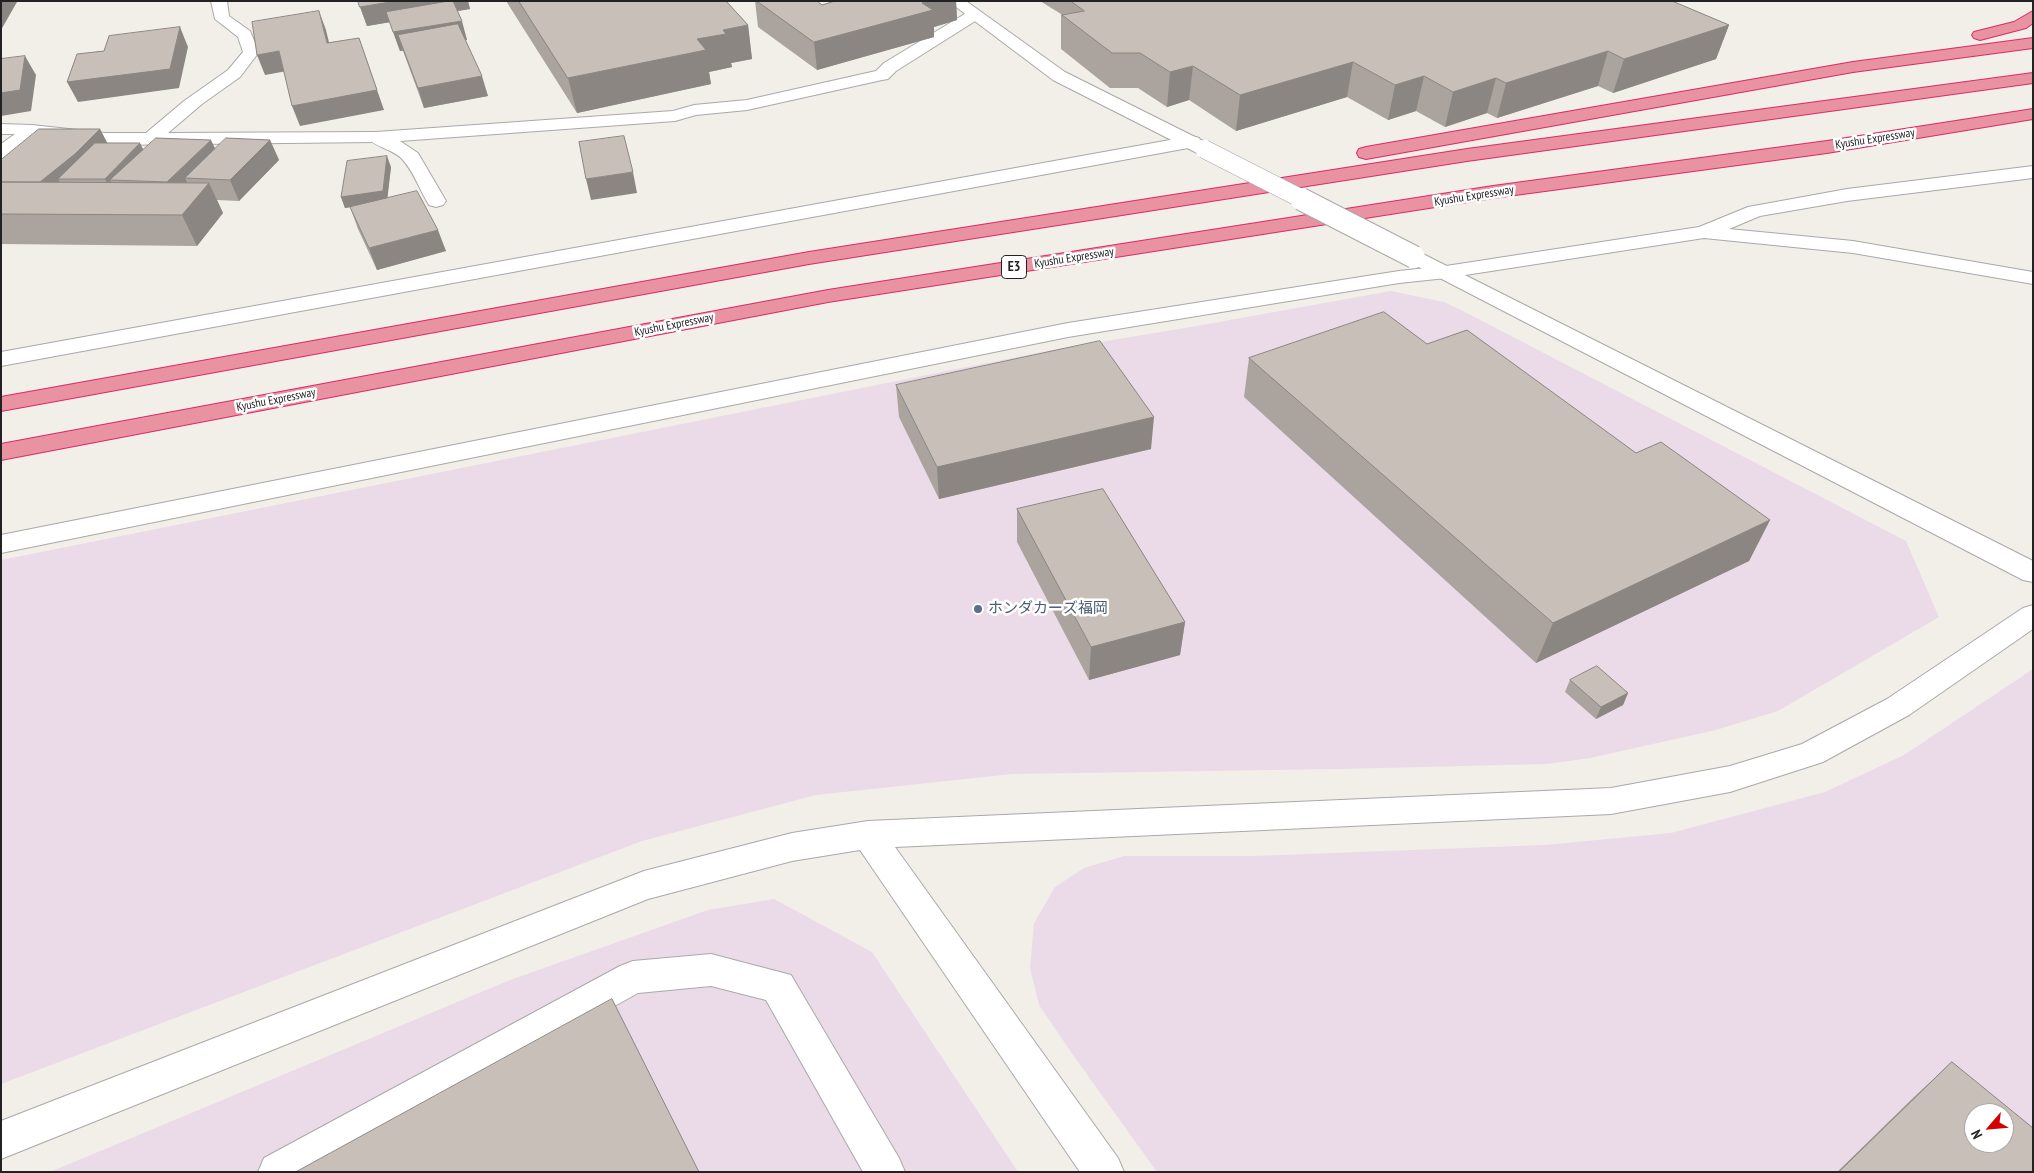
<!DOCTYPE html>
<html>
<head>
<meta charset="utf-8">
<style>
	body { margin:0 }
	#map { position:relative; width:2034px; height:1173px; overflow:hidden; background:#f2efe9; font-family:"PT Sans Narrow",sans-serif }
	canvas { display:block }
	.frame { position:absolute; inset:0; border:2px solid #222; pointer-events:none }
	.north { position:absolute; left:1964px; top:1103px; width:50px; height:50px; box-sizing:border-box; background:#fff; border:1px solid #a7a7a7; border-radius:50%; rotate:243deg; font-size:14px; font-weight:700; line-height:20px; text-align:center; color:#222 }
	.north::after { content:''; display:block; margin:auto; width:18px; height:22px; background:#d40000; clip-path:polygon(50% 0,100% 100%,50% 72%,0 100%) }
</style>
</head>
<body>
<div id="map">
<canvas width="2034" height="1173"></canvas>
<div class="frame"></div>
<div class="north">N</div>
</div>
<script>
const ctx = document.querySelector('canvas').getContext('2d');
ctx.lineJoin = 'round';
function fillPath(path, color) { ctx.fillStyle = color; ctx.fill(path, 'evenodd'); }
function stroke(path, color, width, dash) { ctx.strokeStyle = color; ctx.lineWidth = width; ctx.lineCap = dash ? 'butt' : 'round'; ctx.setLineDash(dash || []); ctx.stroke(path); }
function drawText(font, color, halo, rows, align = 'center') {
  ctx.font = font + ' "PT Sans Narrow","Noto Sans JP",sans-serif'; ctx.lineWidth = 5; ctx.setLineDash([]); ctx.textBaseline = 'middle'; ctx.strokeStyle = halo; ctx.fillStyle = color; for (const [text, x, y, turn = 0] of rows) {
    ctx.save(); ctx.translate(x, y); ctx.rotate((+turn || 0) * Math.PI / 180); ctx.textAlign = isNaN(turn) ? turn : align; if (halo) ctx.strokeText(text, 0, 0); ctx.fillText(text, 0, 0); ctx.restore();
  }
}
const industrial = new Path2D(`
	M1391,291L1444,302L1463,311L1906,541L1939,617L1778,711L1716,730L1590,758L1547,764L1339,769L1012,774L816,795L642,841L1,1084V560L1052,350L1191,327Z
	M2033,669V1172H1157L1073,1055L1039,1005L1030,968L1034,923L1055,887L1084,868L1124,856H1253L1544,845L1671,833L1825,792L1904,755ZM1974,1113H2004V1143H1974Z
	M774,899L872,952L1018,1172H50L510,980L708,910Z`);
const service = new Path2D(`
	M974,10L980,12L982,15L980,18L896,71L888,79L882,80L747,110L696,115L675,121L400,141L418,153L446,201L443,205L436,207L429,205C420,191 414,172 403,160C394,149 375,148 367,137L370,133L376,132L673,111L694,105L747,100L876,71L884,63L968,12Z
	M711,954L791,975L899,1158L905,1172H863L766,1000L711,986L638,993L317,1172H258L264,1158L620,966L633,961Z`);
const minor = new Path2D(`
	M211,1H227L229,16L250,31L259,52L240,77L202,104L168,133L376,132L382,133L385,137L382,141L376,142L105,145L35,136L8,157L1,159V144L15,134H1V124L32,125L105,133H146L184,101L228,70L243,52L238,37L215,19Z
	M1192,136L1199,138L1201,142L1199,146L1,366V352Z
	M2033,166V178L1847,201L1760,216L1729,229L1853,241L2033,272V284L1853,253L1704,238L1446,278L1399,283L1068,337L1,553V535L1068,323L1399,271L1446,266L1699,227L1748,207L1847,189Z`);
const tertiary = new Path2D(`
	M948,1H966L1065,72L1211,145L1213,149L1211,153L1204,155L1197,153L1053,80Z
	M1414,251L1421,253L2033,561V582L2023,580L1407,261L1404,257L1407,253Z
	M2033,605V629L1909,715L1823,762L1730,792L1611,814L895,847L1118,1158L1124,1172H1080L860,850L792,861L648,899L1,1159V1121L644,871L792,833L868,821L1611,788L1730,766L1802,744L1887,699L2023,608Z`);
const motorway = new Path2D(`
	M2033,11V23L2026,28L1980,40L1974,38L1972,35L1974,32L2014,22Z
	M2033,38V48L1853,72L1366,159L1359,157L1357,153L1359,149L1366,147L1853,62Z
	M2033,73V83L1467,161L809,264L1,411V397L809,252L1467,149Z
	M2033,109V119L1827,153L1493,198L828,302L1,460V444L828,290L1493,186L1827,141Z`);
const tertiaryBridgeFar1 = new Path2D(`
	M1204,149L1304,200`);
const tertiaryBridge = new Path2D(`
	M1301,199L1414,257`);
const wall = new Path2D(`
	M358,1H468L470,9L457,11L467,40H465L488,96L424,108L403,51H400L390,22L367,26Z
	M506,1H726L748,25L752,59L731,63L732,67L709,72L711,84L577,113Z
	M755,1H817L822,5L835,1H956L957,20L934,27V37L817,70L758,27Z
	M1040,1H1672L1729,25L1716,59L1613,93L1598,86L1497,118L1487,113L1445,127L1416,111L1388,120L1347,97L1236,131L1189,100L1167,107L1138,88H1110L1061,49V14Z
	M100,129L107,143L143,149H215L270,140L279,160L239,201L217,200L223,213L197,246L1,244V160Z
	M391,167L387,198L446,251L377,270L358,229L350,207L354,206L345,208L341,197Z
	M1427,344L1636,453L1770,520L1749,561L1536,663L1244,397L1249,358Z
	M896,385L1151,449L939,499L899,417Z
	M1017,509L1185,622L1180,655L1089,680L1017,542Z
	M1570,680L1628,693L1623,705L1596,719L1565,692Z
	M1952,1062L2033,1172H1837L1914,1097Z`);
const shadedWall = new Path2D(`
	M1,1H16L17,2L1,30Z
	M396,1H468L470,9L367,26L360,7Z
	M928,1H956L957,20L934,27V37L817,70L814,42Z
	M319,11L326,30L334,63L327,43Z
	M462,21L467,40L404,51L398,35L403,51H400L393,32Z
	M748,25L752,59L731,63L732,67L709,72L711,84L577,113L568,78L697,39L723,30Z
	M1729,25L1716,59L1613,93L1624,59Z
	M180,27L188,47L179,88L78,102L67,82Z
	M359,38L384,110L300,126L292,106Z
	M279,51L287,71L265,75L257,55Z
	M1608,51L1598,86L1497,118L1506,83Z
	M25,56L36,75L31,111L1,116V93Z
	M1353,62L1347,97L1236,131L1240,95Z
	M1193,66L1189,100L1167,107L1170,72Z
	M482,76L488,96L424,108L418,88Z
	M1424,76L1416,111L1388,120L1395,85Z
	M1496,78L1487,113L1445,127L1453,92Z
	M100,129L111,150L58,179L65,192L37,184Z
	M211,140L221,161L185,178L191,191L178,203L167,182Z
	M270,140L279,160L239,201L230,180Z
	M140,143L150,163L110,180L119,198L116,200L105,179Z
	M387,156L391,167L387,202L345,208L341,197Z
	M633,172L637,193L591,200L586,179Z
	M209,183L223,213L197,246L182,215Z
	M438,230L446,251L377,270L369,248Z
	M1154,417L1151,449L939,499L937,467Z
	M1770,520L1749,561L1536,663L1553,623Z
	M1185,622L1180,655L1089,680L1091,647Z
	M1628,693L1623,705L1596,719L1601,707Z`);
const building = new Path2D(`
	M358,1H396L360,7Z
	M449,1H453L462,21L393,32L386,12Z
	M519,1H726L748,25L723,30L726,34L697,39L706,50L568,78Z
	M757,1H817L822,5L835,1H928L922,3L933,10L814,42Z
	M1071,1H1672L1729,25L1624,59L1608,51L1506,83L1496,78L1453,92L1424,76L1395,85L1353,62L1240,95L1193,66L1170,72L1140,53H1112L1062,15L1084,11Z
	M319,11L327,43L359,38L377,90L292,106L279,51L257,55L252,22Z
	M458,24L482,76L418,88L398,35Z
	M180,27L170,69L67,82L77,54L104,51L109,36Z
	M25,56L20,90L1,93V59Z
	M39,129H100L75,154L40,182H1V160Z
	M624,136L633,172L586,179L579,142Z
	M156,138L211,140L167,182L110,180Z
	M226,138L270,140L230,180L185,178Z
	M95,143H140L105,179H58Z
	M387,156L383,191L341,197L347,161Z
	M1,182L209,183L182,215L1,214Z
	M417,191L438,230L369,248L350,207Z
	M1384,312L1427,344L1467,330L1636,453L1661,442L1770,520L1553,623L1249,358Z
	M1100,341L1154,417L937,467L896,385Z
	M1103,489L1185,622L1091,647L1017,509Z
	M1597,666L1628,693L1601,707L1570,680Z
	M612,999L699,1172H296Z
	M1952,1062L2033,1128V1172H1839ZM1974,1113H2004V1143H1974Z`);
const markers = [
	[978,609,5,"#5c6f8a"]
];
const farStreetnames = [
	["Kyushu Expressway",1875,139,-9],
	["Kyushu Expressway",1474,196,-9],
	["Kyushu Expressway",1074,258,-9],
	["Kyushu Expressway",674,325,-11],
	["Kyushu Expressway",276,400,-11]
];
const shields = [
	[1014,267,25]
];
const shieldNames = [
	["E3",1014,267]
];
const serviceNames = [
	["ホンダカーズ福岡",988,609]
];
fillPath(industrial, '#ebdbe8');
stroke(service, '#a9a9a9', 2);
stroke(minor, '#a9a9a9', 2);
stroke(tertiary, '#a9a9a9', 2);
stroke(motorway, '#dc2a67', 2);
fillPath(service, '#fff');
fillPath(minor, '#fff');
fillPath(tertiary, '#fff');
fillPath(motorway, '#e892a2');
stroke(tertiaryBridgeFar1, '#a9a9a9', 19, []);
stroke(tertiaryBridge, '#a9a9a9', 24, []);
stroke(tertiaryBridgeFar1, '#fff', 18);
stroke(tertiaryBridge, '#fff', 22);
fillPath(wall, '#aba49e');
fillPath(shadedWall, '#8b8681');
fillPath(building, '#c7bfb8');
stroke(building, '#8b8681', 1);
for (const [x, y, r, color] of markers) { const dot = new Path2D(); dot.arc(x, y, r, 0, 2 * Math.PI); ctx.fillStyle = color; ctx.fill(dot); stroke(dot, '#fff', 2); }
drawText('12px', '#222', '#fff', farStreetnames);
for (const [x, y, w] of shields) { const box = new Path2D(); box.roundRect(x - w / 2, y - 11.5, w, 23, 4); ctx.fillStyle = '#fff'; ctx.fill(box); stroke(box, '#222', 1); }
drawText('bold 14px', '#222', null, shieldNames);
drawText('15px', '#4e5e75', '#fff', serviceNames, 'left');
</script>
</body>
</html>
